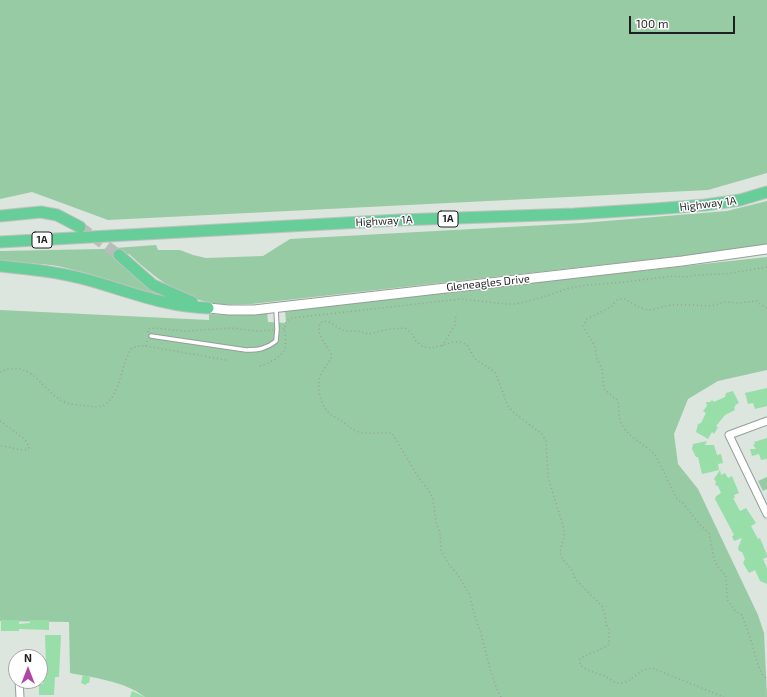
<!DOCTYPE html>
<html>
<head>
<meta charset="utf-8">
<style>
	body { margin:0 }
	#map { position:relative; width:767px; height:697px; overflow:hidden; background:#dde5df; font-family:"Exo 2",sans-serif }
	canvas { display:block }
	.north { position:absolute; left:8px; top:649px; width:40px; height:40px; box-sizing:border-box; background:#fff; border:1px solid #a5a6a5; border-radius:50%; rotate:0deg; font-size:11px; font-weight:700; line-height:16px; text-align:center; color:#1e211f }
	.north::after { content:''; display:block; margin:auto; width:14px; height:18px; background:#b045a6; clip-path:polygon(50% 0,100% 100%,50% 72%,0 100%) }
	.scale { position:absolute; left:629px; top:16px; width:106px; height:18px; box-sizing:border-box; border:2px solid #1e211f; border-top:0; padding-left:5px; font-size:12px; line-height:14px; white-space:nowrap; color:#1e211f; -webkit-text-stroke:3px #fff; paint-order:stroke }
</style>
</head>
<body>
<div id="map">
<canvas width="767" height="697"></canvas>
<div class="north">N</div>
<div class="scale">100 m</div>
</div>
<script>
const ctx = document.querySelector('canvas').getContext('2d');
ctx.lineJoin = 'round';
function fillPath(path, color) { ctx.fillStyle = color; ctx.fill(path, 'evenodd'); }
function stroke(path, color, width, dash) { ctx.strokeStyle = color; ctx.lineWidth = width; ctx.lineCap = dash ? 'butt' : 'round'; ctx.setLineDash(dash || []); ctx.stroke(path); }
function drawText(font, color, halo, rows, align = 'center') {
  ctx.font = font + ' "Exo 2",sans-serif'; ctx.lineWidth = 3; ctx.setLineDash([]); ctx.textBaseline = 'middle'; ctx.strokeStyle = halo; ctx.fillStyle = color; for (const [text, x, y, turn = 0] of rows) {
    ctx.save(); ctx.translate(x, y); ctx.rotate((+turn || 0) * Math.PI / 180); ctx.textAlign = isNaN(turn) ? turn : align; if (halo) ctx.strokeText(text, 0, 0); ctx.fillText(text, 0, 0); ctx.restore();
  }
}
const green = new Path2D(`
	M0,0H767V173L708,190L108,220L32,192L0,199Z
	M767,201V244L708,253L251,304C241,304 230,305 220,304C184,301 154,277 129,254L114,255L133,272L179,300C138,291 99,275 58,266C39,263 19,263 0,261V251L102,249L156,245L158,250H180L193,255L206,258L263,256L290,239L582,223L727,211Z
	M767,257V370L718,381L688,399L674,434L678,464L698,489L758,615L764,633L767,697H145C124,681 95,678 70,673L69,622L0,621V310L209,320V314L231,315L267,311L268,322L286,323L285,310Z
	M767,477V489L763,491L758,481Z`);
const building = new Path2D(`
	M767,388V406L755,409L753,403L748,404L745,393Z
	M733,391L739,403L735,405L736,406L734,407L735,410L725,415L716,426L718,427L714,434L712,432L708,439L696,432L698,424L701,423L706,413L703,411L707,406L706,402H710L712,400L714,402L725,397L726,393Z
	M767,438V459L761,460L759,454L752,456L750,449H756L753,445L755,444L754,442Z
	M707,441L705,445H714L717,455L721,454L723,463L718,464L719,470L702,474L698,457H696L692,449L693,444Z
	M720,470L721,475L725,473L728,478L732,476L739,493L734,495L735,498H733L740,511L746,508L756,523L751,526L758,539L760,538L767,555V557L763,559L767,568V584L760,581L755,570L749,573L743,563L745,559L742,552L739,551L738,548L742,538L734,541L732,536L734,535L715,499L716,496L721,493L718,486L715,485L716,482L714,479Z
	M1,620H19V624L30,623V620H49V630L19,629V631H1Z
	M45,635H61L59,677H55L54,695H39V684H43V666H46Z
	M83,675L90,677L89,683H87L86,685L81,683Z
	M132,691L145,697H130Z`);
const primaryTunnel = new Path2D(`
	M80,227L119,255`);
const path = new Path2D(`
	M767,308L760,304L757,301L738,303L725,302L711,306L695,305H671L649,310L641,308L625,299H621L617,300L611,307L587,319L583,326L595,347L597,359L602,369L604,389L618,401C619,407 618,414 620,420C625,437 646,444 656,456L677,499L683,503L699,524L709,533L714,559L717,566L726,576L727,599L735,611L742,615L751,640L757,662L762,674L767,679
	M283,329H285L286,321L292,318L461,299L506,304H516L540,298L570,288L588,285L625,282L672,276L686,277L695,275L725,274L767,267
	M148,332V329L151,328L184,331L231,328L258,331L273,330
	M146,346L226,360
	M442,346L455,325L456,315
	M260,366C269,363 283,357 285,348C286,342 285,334 285,329
	M0,372C6,369 17,367 24,370C37,375 47,391 59,399C67,405 79,405 88,406C96,408 105,407 110,400C121,386 122,364 131,349L137,346H146L147,340
	M0,421L23,438L26,441L29,447L28,449C20,452 9,446 0,446
	M501,697L498,692L491,672L481,634L474,614L470,595L457,574L448,563L441,551L440,533L436,522L433,499L429,491L419,478L392,433C381,432 370,435 359,432C352,430 348,426 343,422C339,419 334,417 330,414C321,406 316,389 320,377C322,369 329,364 332,356C327,343 316,338 320,323L324,321L329,322L344,331H357L369,334L389,329L405,328L412,334L416,341L423,347L432,348L454,342H461L467,345L475,359L495,372L508,406L514,413L542,434L546,441L548,477L564,529V537L560,552L561,557L572,570L576,580L602,606L605,614L606,624L609,629V644C600,651 588,653 580,659V665L587,670L605,676L616,683H621L628,681L643,670L652,668L724,697`);
const service = new Path2D(`
	M151,336L246,350C258,350 266,349 276,341L277,329L276,308`);
const minor = new Path2D(`
	M767,421L729,435L767,514
	M19,681L20,697`);
const tertiary = new Path2D(`
	M208,308L229,310H254L682,261L767,249`);
const primary = new Path2D(`
	M0,216L41,212L57,215L80,227
	M0,242L399,220L574,214L654,209L705,205L740,200L767,192
	M119,255L153,285L192,302
	M0,266C30,269 59,272 88,280C128,291 166,307 208,308`);
const shields = [
	[448,219,20],
	[42,240,20]
];
const shieldNames = [
	["1A",448,219],
	["1A",42,240]
];
const streetNames = [
	["Highway 1A",708,204,-7],
	["Highway 1A",384,221,-3],
	["Gleneagles Drive",488,283,-6]
];
fillPath(green, '#96cba3');
fillPath(building, '#97dea8');
stroke(primaryTunnel, '#b7beb9', 11, [11, 5.5]);
stroke(service, '#969e98', 5.5);
stroke(minor, '#969e98', 9);
stroke(tertiary, '#969e98', 11);
stroke(primary, '#c0c1c0', 13);
stroke(path, '#9ba19c', 1.5, [1, 3]);
stroke(service, '#fff', 3.5);
stroke(minor, '#fff', 7);
stroke(tertiary, '#fff', 9);
stroke(primary, '#67ce9a', 11);
for (const [x, y, w] of shields) { const box = new Path2D(); box.roundRect(x - w / 2, y - 8, w, 16, 3); ctx.fillStyle = '#fff'; ctx.fill(box); stroke(box, '#1e211f', 1); }
drawText('bold 10px', '#1e211f', null, shieldNames);
drawText('11px', '#1e211f', '#fff', streetNames);
</script>
</body>
</html>
